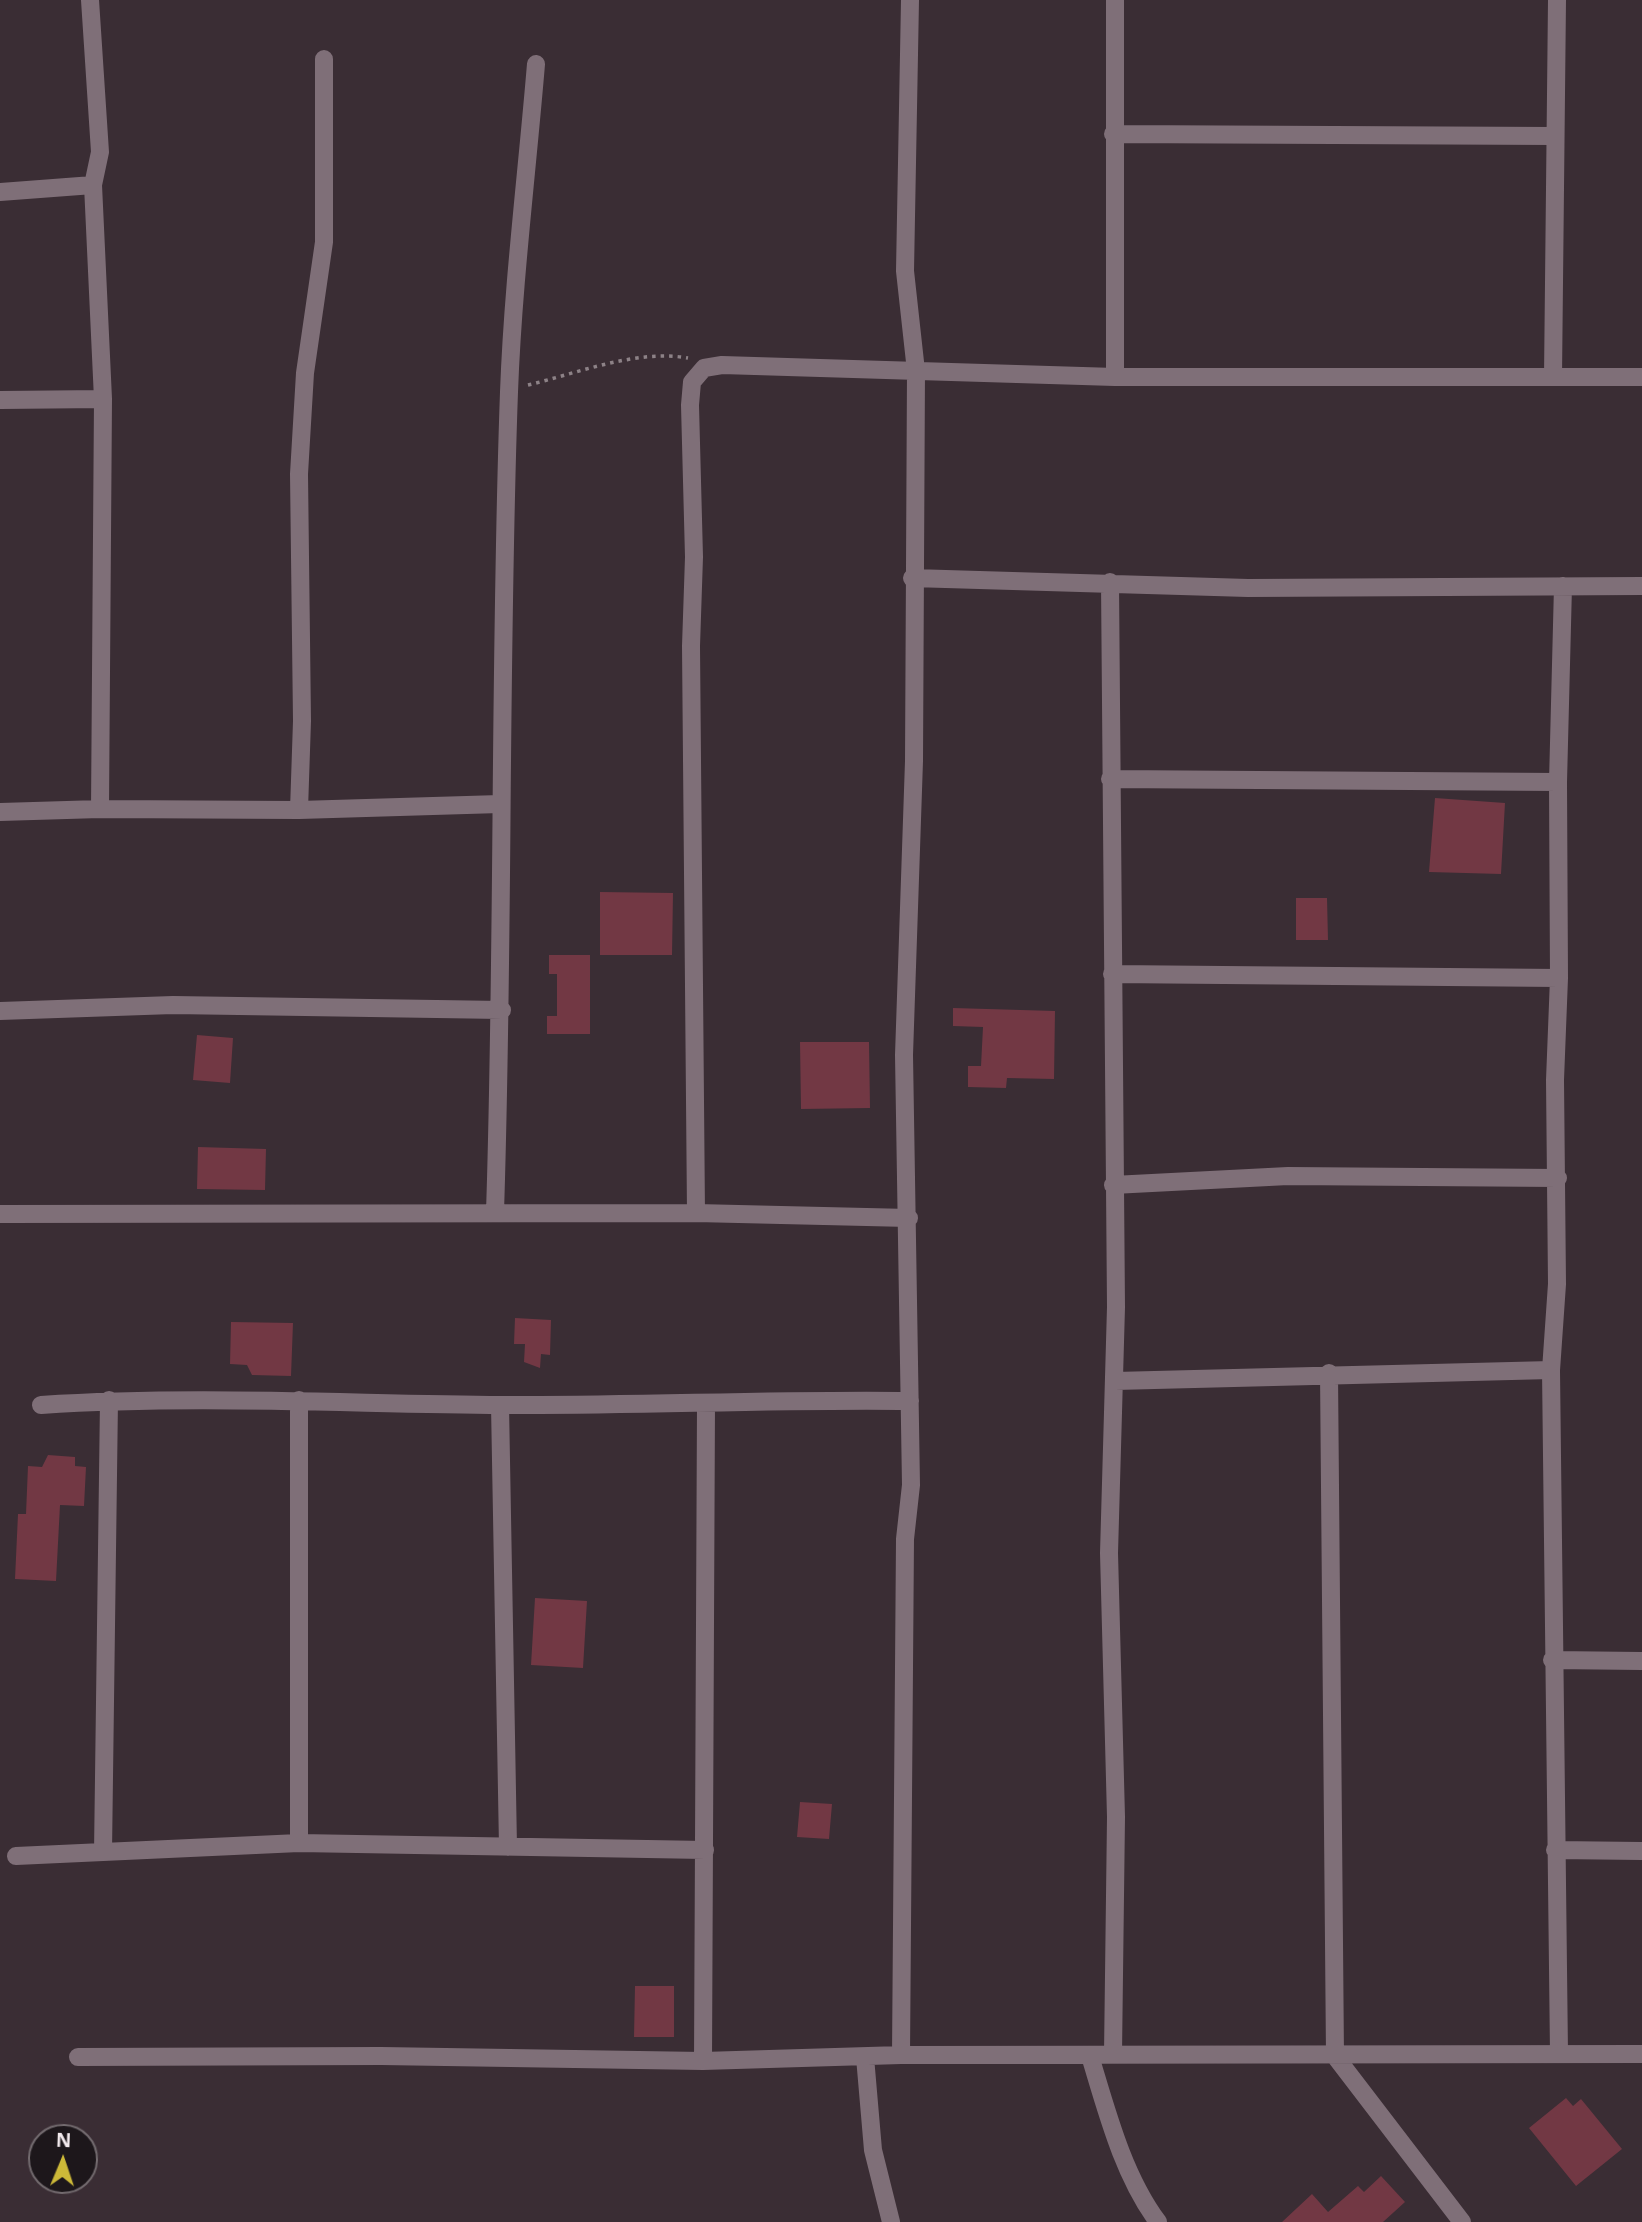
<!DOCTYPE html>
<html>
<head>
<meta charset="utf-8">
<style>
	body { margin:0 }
	#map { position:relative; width:1642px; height:2222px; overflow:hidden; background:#3a2d34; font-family:"Open Sans",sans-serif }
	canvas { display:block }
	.north { position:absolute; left:28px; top:2124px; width:70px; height:70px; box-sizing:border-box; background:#1d171b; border:2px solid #736b6f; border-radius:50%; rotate:2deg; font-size:19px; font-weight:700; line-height:28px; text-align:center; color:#f3eaee }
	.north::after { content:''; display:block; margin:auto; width:24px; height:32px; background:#cdb938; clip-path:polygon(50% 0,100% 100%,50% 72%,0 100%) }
</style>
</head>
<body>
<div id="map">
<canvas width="1642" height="2222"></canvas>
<div class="north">N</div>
</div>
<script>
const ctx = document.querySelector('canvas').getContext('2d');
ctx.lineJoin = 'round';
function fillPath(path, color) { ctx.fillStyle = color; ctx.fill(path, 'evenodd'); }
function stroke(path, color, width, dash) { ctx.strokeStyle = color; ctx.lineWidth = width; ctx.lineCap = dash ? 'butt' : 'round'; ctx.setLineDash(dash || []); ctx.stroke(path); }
const building = new Path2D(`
	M1435,798L1505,803L1501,874L1429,872Z
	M600,892L673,893L672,955H600Z
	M1296,898H1327L1328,940H1296Z
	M549,955H590V1034H547V1016H557V974H549Z
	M953,1008L1055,1011L1054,1079L1007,1078L1006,1088L968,1087V1066H981L983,1027L953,1026Z
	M197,1035L233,1038L230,1083L193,1080Z
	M800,1042H869L870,1108L801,1109Z
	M198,1147L266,1149L265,1190L197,1189Z
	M515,1318L551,1320L550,1355L541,1354L540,1368L524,1362L525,1344H514Z
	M231,1322L293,1323L291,1376L252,1375L247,1365L230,1364Z
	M48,1455L75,1457V1466L86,1467L84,1506L60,1505L56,1581L15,1579L18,1514H26L28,1466L42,1467Z
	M535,1598L587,1601L583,1668L531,1665Z
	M800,1802L832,1804L829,1839L797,1837Z
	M635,1986H674V2037H634Z
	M1566,2098L1573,2106L1581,2099L1622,2149L1576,2186L1529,2128Z
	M1381,2176L1405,2202L1383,2222H1282L1312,2194L1328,2212L1358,2186L1364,2192Z`);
const path = new Path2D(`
	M528,385C578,373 637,349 688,358`);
const minor = new Path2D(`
	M90,0L100,152L93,185L103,399L100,809
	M1113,134L1554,136
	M0,192L93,185
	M1115,377V0
	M1553,377L1557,0
	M0,400L103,399
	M912,578L1248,588L1642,586
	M1110,582L1116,1307L1109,1553L1116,1817L1113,2054
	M1110,779L1558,782
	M299,810L302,721L299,474L305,373L324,242V59
	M0,812L100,809L299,810L500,804
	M1112,974L1559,978
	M0,1011L173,1005L502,1010
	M1113,1185L1288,1176L1558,1178
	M495,1212C504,939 499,666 509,392C513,283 527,173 536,64
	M696,1213L691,646L694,557L690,405L692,382L704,368L722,365L1115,377H1642
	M0,1214L696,1213L909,1218
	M1329,1373L1335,2056L1462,2222
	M1115,1381L1551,1370
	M299,1400V1843
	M41,1405C195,1395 349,1404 502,1405C639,1406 774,1399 910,1401
	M500,1405L508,1847
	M1552,1660L1642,1661
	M1555,1850L1642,1851
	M103,1852L109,1400
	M16,1856L299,1843L705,1850
	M1559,2053L1551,1370L1557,1284L1555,1080L1559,978L1558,782L1563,586
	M901,2055L1642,2054
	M1090,2056C1107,2112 1123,2175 1158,2222
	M78,2057L381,2056L703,2061L901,2055L905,1539L911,1485L904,1055L914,761L916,371L905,271L910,0
	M865,2057L873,2150L891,2222
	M703,2061L706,1404`);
fillPath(building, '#723844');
stroke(path, '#8d8287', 3.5, [3.5, 5]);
stroke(minor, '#7f6f78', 18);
</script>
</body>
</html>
